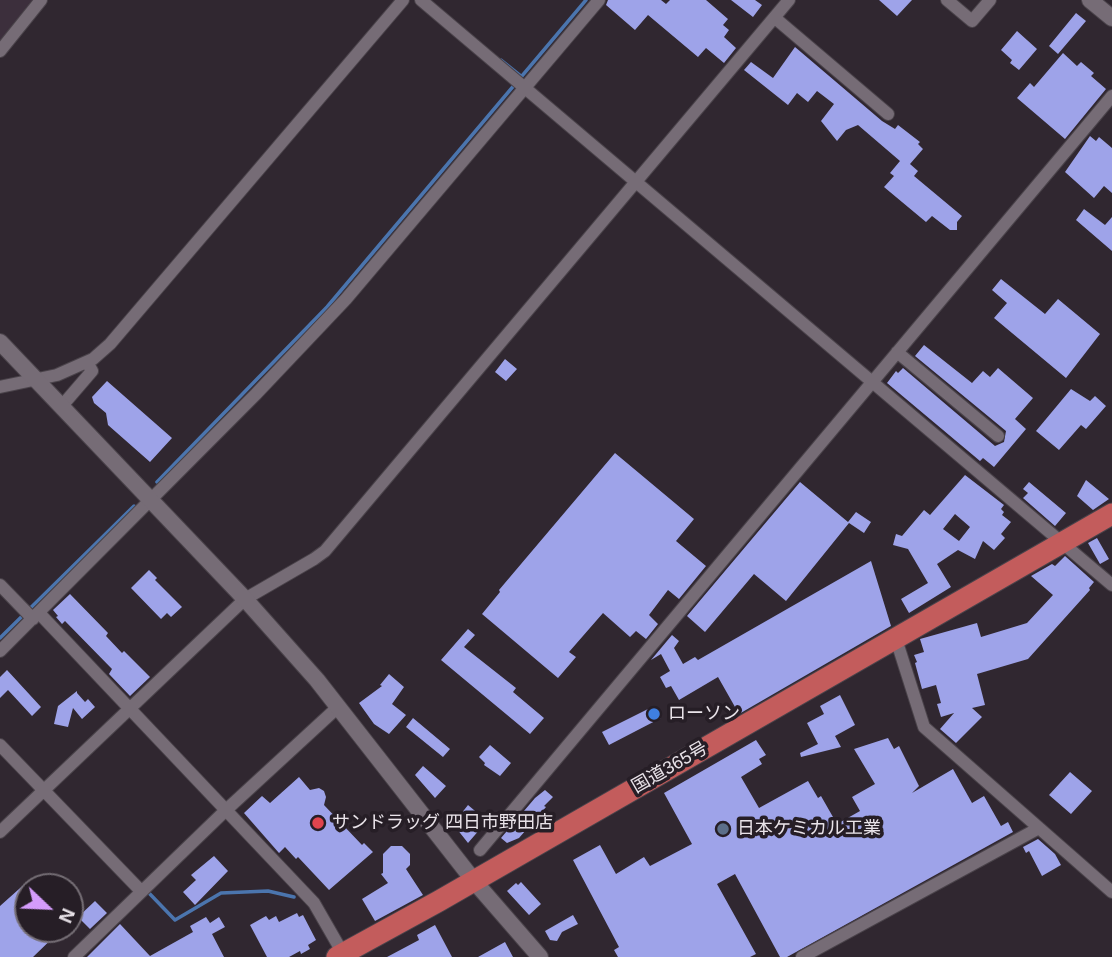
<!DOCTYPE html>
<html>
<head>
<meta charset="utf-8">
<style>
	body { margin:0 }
	#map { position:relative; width:1112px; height:957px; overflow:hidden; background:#302730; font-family:Arial,sans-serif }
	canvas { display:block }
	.north { position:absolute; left:14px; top:873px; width:70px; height:70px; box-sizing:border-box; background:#261e26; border:2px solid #746d74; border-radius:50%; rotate:113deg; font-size:19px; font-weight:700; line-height:28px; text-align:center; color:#e9e3e9 }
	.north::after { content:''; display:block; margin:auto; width:24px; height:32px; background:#d49cfb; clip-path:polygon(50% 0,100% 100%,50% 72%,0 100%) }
</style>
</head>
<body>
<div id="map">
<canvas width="1112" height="957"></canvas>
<div class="north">N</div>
</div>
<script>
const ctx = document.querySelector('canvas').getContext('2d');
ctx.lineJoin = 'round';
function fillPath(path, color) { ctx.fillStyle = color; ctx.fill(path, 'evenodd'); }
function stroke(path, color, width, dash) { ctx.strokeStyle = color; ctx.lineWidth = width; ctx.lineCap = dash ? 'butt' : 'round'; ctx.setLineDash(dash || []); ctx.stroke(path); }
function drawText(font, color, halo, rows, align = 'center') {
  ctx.font = font + ' Arial,"Noto Sans JP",sans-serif'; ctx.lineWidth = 7; ctx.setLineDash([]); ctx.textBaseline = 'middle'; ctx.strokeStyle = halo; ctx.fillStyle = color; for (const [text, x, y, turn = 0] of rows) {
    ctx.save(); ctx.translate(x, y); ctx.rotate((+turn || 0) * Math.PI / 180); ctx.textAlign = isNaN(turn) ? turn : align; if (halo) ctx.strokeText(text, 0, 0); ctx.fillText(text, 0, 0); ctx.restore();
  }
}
const built = new Path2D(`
	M0,0H33L0,41Z`);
const stream = new Path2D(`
	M501,60L521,76
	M157,482L327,307L586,0
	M0,638L134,506
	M148,892L175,920L221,893L268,891L294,897`);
const building = new Path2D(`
	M608,0H661L666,4L670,0H706L728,19L723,25L729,30L724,37L736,48L724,63L706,48L698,57L648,15L635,30L606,5Z
	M731,0H755L762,5L753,17Z
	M879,0H912L897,16Z
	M1076,13L1086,21L1058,54L1049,46Z
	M1017,31L1037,49L1019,70L1010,63L1012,60L1001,50Z
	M795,47L882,121L895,129L898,125L920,142L918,144L923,149L910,164L918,171L914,176L962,216L957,222V230H950L932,216L926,222L884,187L894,176L890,173L900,161L858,125L846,130L837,141L821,121L834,104L817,91L808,102L797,93L788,105L744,70L751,62L773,78Z
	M1063,53L1077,66L1081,62L1094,73L1091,76L1106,89L1065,139L1017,98L1030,83L1034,87Z
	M1090,136L1096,141L1099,137L1112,148V193L1104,186L1094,198L1065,172Z
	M1084,209L1105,225L1112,217V251L1076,220Z
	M1001,279L1045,314L1058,299L1100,334L1066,378L994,318L1007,303L992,290Z
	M924,345L972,383L983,371L990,377L998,368L1033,398L1015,419L1026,429L994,467L983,458L980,461L887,383L896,371L898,373L903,368L995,446L1004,442L1006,431L915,356Z
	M505,359L517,369L506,381L495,372Z
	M107,381L172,438L150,462L108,425L106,413L94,403L92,397Z
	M1071,389L1090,401L1095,396L1106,406L1086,429L1081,425L1059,450L1036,431Z
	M615,453L694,519L676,541L706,566L679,599L668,590L649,615L658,624L646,639L636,631L630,637L603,613L569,652L576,657L558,678L482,614L500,592L499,590Z
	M965,475L1004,505L1001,509L1004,512L1002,515L1011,522L1001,534L1005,538L994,550L983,541L975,559L958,550L937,564L951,587L909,613L901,599L928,583L908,549L893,545L896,534L902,536L924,510L930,515ZM955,514L970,527L959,541L943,529Z
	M1086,480L1109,499L1093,510L1077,496Z
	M800,482L848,522L856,512L871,522L864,533L849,523L786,601L754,574L705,632L687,616Z
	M1029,482L1066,513L1055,526L1023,498L1028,493L1023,489Z
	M1097,538L1109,559L1100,564L1088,543Z
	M1065,556L1094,582L1089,588L1090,590L1028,659L977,674L985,705L972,708L982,717L956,743L940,729L954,713L941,717L937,704L941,703L936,685L922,689L915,663L917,662L914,655L924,652L920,639L977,623L981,637L1027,623L1053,595L1031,576L1052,564L1055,566Z
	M871,561L891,626L739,714L718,677L679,700L671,686L666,688L660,677L670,671L661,654L651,660L672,635L679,641L674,648L683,664L695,657L698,660Z
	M149,570L157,578L155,580L182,607L171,617L167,613L161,619L131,588Z
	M70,594L108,633L106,636L122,653L124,651L150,677L130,696L109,674L112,669L65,621L62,624L56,617L58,616L53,610Z
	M468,629L475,635L464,647L516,688L513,692L544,718L530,734L441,660Z
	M7,670L41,707L32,716L8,690L0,698V677Z
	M389,674L404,687L392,704L406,715L389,734L374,724L359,703L382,686L380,685Z
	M77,691V693L85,702L88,699L95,707L82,719L73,708L68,727L54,724L58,706Z
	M840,695L855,725L835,736L841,747L801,757L800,753L818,744L807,723L824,714L820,706Z
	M654,706L661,718L609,745L602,732Z
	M413,718L450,749L443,757L406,727Z
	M888,738L894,749L899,746L919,786L912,793L953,769L972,803L984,796L1001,826L1008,822L1013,832L787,957H780L735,874L717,884L756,954L750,957H618L614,950L619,947L573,860L600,845L616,874L644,857L650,866L692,844L664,793L756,740L766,755L759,759L762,764L741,777L759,808L808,781L818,798L821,796L837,824L860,811L852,797L875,784L854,749Z
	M490,745L511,763L500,776L484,765L485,763L479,757Z
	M423,766L446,786L435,798L415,775Z
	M1070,772L1092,791L1071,814L1049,795Z
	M299,777L310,790L319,788L324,791L326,797L324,805L362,845L364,843L373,852L329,890L298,857L296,859L285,847L279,853L244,813L262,796L270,803Z
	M545,790L553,797L544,806L546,807L519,838L507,843L501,838L535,798Z
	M468,805L487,821L468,843L453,824Z
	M1038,839L1055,854L1061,865L1042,876L1029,851L1026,853L1023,847Z
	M391,846H402L410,854V865L406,869L423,895L375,921L362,899L388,883L381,874L383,873V854Z
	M214,856L228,871L195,905L183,892L196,880L191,875Z
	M28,881V929H62L33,957H0V906Z
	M521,882L541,904L529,915L507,891L516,883L518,885Z
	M95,901L107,913L90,929L78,917Z
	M297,913L299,917L303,915L316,940L308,945L310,949L301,954L300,951L289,957H267L250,925L266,916L269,920L276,916L279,922Z
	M573,915L578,924L562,932L557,941L550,940L545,931Z
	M206,917L210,923L219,917L225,927L212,934L224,957H87L120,924L150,956L193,932L190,926Z
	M435,925L452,957H387L419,940L417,935Z
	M505,942L513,957H478Z`);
const minor = new Path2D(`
	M421,0L1112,585
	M947,0L972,21L990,0
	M775,18L888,114
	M0,51L41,0
	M897,352L998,436
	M0,387L57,375L93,359L110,344L403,0
	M61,407L92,371L87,362
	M0,585L33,619
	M39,613L314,903L345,957
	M896,639L924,727L1112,892
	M0,651L256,394L346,299L599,0
	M0,745L141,891
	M0,832L245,599L314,559L325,551L789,0
	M480,850L1112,96
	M74,957L225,811L338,707
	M802,957L1039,828`);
const tertiary = new Path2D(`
	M1090,0L1112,18
	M0,342L245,599L317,680L474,881L540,957`);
const trunk = new Path2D(`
	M337,957L439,901L1112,514`);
const markers = [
	[654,714,7,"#3f7fe0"],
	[318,823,7,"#e0444e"],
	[723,829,7,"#5c6f8a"]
];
const poiNames = [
	["ローソン",668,714],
	["サンドラッグ 四日市野田店",332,823],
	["日本ケミカル工業",737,829]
];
const streetNames = [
	["国道365号",670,768,-30]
];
fillPath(built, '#3c2f3c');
stroke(stream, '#4b75ae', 3.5);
fillPath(building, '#9ea3e9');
stroke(minor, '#4a434a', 14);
stroke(tertiary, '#4a434a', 18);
stroke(trunk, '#4a434a', 23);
stroke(minor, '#766c76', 12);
stroke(tertiary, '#766c76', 16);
stroke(trunk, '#c35c5c', 21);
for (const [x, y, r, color] of markers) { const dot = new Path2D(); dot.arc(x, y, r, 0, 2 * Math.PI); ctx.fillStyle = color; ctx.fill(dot); stroke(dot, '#261e26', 2.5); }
drawText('18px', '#e9e3e9', '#261e26', poiNames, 'left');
drawText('18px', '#e9e3e9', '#261e26', streetNames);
</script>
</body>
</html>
